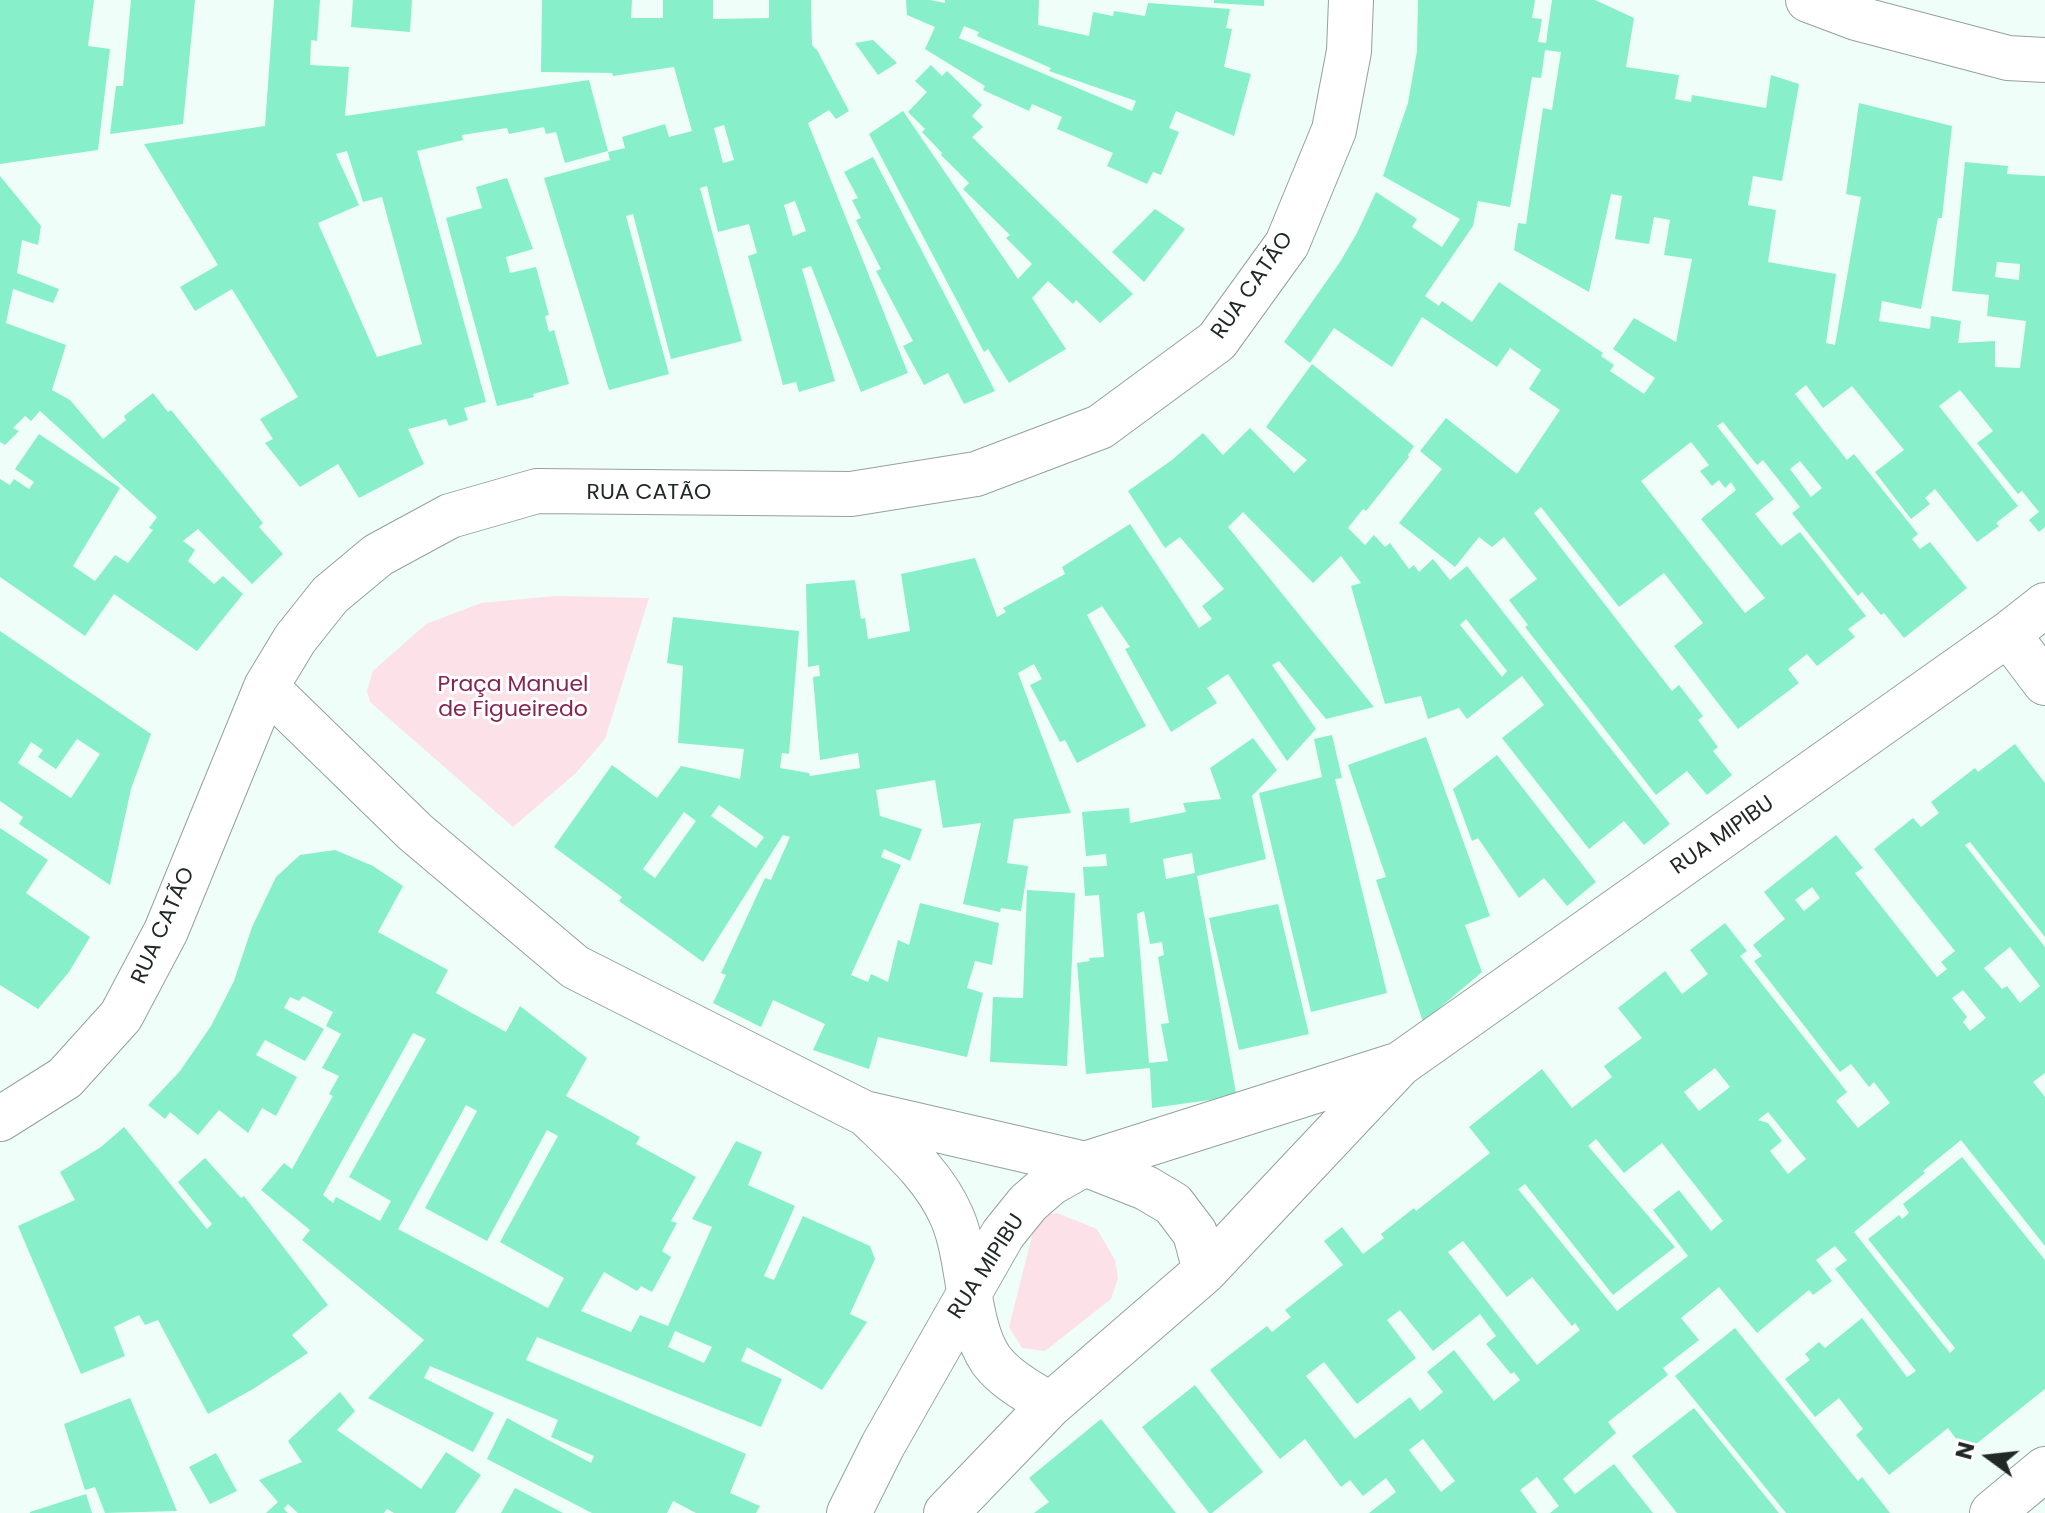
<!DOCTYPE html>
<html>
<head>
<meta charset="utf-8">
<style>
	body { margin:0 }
	#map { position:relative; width:2045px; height:1513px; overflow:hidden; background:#effef8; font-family:Poppins,sans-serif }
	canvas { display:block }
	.north { position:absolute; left:1949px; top:1417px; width:80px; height:80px; -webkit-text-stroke:6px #fff; paint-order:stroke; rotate:285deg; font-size:22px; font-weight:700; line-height:32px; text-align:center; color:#222825 }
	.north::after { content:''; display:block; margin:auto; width:28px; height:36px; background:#222825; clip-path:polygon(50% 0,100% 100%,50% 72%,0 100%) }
</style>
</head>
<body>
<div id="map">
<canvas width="2045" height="1513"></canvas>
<div class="north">N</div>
</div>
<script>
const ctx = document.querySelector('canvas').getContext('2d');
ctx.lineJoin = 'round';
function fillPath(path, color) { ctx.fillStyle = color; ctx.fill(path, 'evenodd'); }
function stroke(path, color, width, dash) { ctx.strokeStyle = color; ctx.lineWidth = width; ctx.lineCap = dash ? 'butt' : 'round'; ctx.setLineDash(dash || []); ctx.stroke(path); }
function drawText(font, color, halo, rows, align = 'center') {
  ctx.font = font + ' Poppins,sans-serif'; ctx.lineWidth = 6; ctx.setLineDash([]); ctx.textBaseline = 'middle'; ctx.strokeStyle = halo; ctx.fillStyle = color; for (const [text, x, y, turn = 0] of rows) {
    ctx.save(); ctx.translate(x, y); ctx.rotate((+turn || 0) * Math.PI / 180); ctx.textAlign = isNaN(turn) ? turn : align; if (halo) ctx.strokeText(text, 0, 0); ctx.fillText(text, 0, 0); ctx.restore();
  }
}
const green = new Path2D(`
	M555,596L649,598L605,739L576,773L513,827L370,702L367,691L373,671L426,624L481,603Z
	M1057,1213L1097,1229L1115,1260L1118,1278L1111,1299L1045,1351L1022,1348L1009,1327L1037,1216Z`);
const building = new Path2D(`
	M0,0H94L88,46L110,49L98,150L0,164Z
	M131,0H195L183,124L110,134L116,86H123Z
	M274,0H320L317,41L311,40L310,65L349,67L345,116L589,80L608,151L565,163L556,132L546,134L544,127L509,134L507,128L462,135L463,140L417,151L486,402L464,408L468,420L449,426L446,419L408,429L424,464L359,498L338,464L300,487L265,443L273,439L260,419L298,397L232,289L195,311L180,287L218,265L144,144L265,126ZM347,151L363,202L382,197L422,344L377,357L318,223L359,205L336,154Z
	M353,0H412L410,32L351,27Z
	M542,0H632L631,18H663V0H713V19L769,18V0H811L812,45L817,50L849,111L836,119L829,110L808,123L908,373L861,392L811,266L802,269L835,381L799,392L796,382L783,385L748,256L757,253L749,224L718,232L707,186L700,188L742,341L671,359L633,214L626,216L669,374L609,390L544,178L610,160L608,152L625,148L622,137L665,124L669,137L692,131L674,67L613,76L612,73L541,72ZM724,125L734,160L723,163L714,128ZM795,201L806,231L793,236L784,205Z
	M906,0H930L945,3V0H1039L1038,25L1089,36L1093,12L1113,16L1114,11L1145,16L1148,3L1230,9L1226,28L1232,29L1224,67L1251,74L1234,136L1176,111L1169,128L1179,132L1161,175L1153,172L1147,184L1107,166L1113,153L1057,129L1062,117L1032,104L1029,111L983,90L985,86L925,49L935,27L907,15ZM964,26L979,32L977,36L1051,68L1049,71L1136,101L1132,111L959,38Z
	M1214,0H1264V6L1214,3Z
	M1418,0H1535L1532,18L1542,19L1538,42L1546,43L1552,0H1595L1634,18L1626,67L1679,75L1675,99L1691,102L1692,95L1766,108L1771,75L1799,84L1782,181L1753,176L1748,205L1776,210L1768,262L1836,274L1826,343L1835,345L1861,197L1846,194L1859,103L1952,126L1942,218H1938L1921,309L1882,301L1879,321L1930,329L1931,316L1961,321L1958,343L1995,341V367L2020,368L2026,321L1987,316L1989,295L1952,291L1965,162L2008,166L2007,174L2045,176V527L2039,532L2029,520L2039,512L2022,491L2018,494L1977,443L1993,431L1960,390L1939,406L2018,506L1996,523L1999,526L1977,542L1935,489L1925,498L1930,504L1911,519L1875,472L1904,450L1852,386L1823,408L1806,385L1795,394L1847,460L1854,454L1918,534L1912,539L1920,549L1930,542L1967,588L1904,638L1884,613L1881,615L1862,592L1858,596L1792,513L1800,507L1763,460L1757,465L1723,422L1717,426L1774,499L1755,514L1781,546L1800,532L1866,616L1848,629L1855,637L1817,666L1807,654L1788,669L1799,683L1738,729L1674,646L1703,623L1664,573L1619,607L1541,507L1534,513L1672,691L1679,685L1703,716L1698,720L1718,747L1713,751L1732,775L1707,795L1687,771L1656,795L1525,627L1528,625L1509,600L1537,579L1504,537L1492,547L1479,537L1455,567L1399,523L1442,469L1420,451L1446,418L1517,474L1560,410L1529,389L1541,370L1510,348L1497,367L1422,317L1392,367L1334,328L1310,363L1284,342L1340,262L1357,233L1376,192L1417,219L1412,227L1442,247L1460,219L1383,176L1408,103L1417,51ZM1545,50L1561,52L1552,110L1543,108L1526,224L1518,223L1514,250L1589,292L1611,194L1622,196L1615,239L1649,244L1654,217L1670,220L1664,255L1692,259L1676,342L1634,318L1613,349L1655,378L1644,394L1610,371L1614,365L1601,356L1603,353L1499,282L1472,322L1442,301L1439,306L1425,296L1473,226L1478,201L1510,207L1532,77L1541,78ZM1997,262L2020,264L2019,280L1995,277ZM1691,442L1709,465L1700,471L1712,486L1719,480L1725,488L1731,482L1736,490L1701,519L1765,598L1745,613L1641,481ZM1800,461L1822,488L1811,497L1790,469Z
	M873,40L897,63L878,75L855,43Z
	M931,65L942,76L947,71L982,105L972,116L983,127L972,137L1133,294L1100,323L1076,300L1073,304L1048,281L1032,298L1066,349L1009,383L988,349L984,352L869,134L903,111L1018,279L1032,264L1006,238L1010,235L963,189L969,183L941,155L942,153L922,132L925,129L908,112L927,92L915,81Z
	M873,157L995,391L964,404L948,373L924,385L903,346L913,341L876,271L881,269L856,220L861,218L852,200L858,198L844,172Z
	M0,176L41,226L38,245L22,240L17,273L59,289L53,303L13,289L6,323L66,345L52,390L70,400L103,439L126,420L124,416L153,393L168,412L171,410L263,523L259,527L283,554L252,584L198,529L183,541L195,550L188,561L214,584L223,576L243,594L197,651L114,594L85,636L0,577V479L10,485L14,479L29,489L34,482L15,469L39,434L120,488L73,566L95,581L115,555L128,563L153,530L149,528L157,517L40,411L31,421L25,416L13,428L19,431L5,445L0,442Z
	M507,178L533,249L506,257L510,273L536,267L549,315L545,316L549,332L554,330L569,384L533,394L534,397L497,406L446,218L482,208L476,187Z
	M1155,209L1185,229L1144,282L1112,252Z
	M1312,364L1414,446L1408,455L1409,457L1366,511L1363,509L1348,528L1365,545L1374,535L1385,547L1390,543L1409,569L1414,565L1419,572L1433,559L1450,580L1467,566L1670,824L1644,845L1624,821L1589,849L1502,738L1544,705L1522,676L1467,719L1459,708L1428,719L1421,696L1385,704L1351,586L1361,583L1341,556L1313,583L1243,512L1228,527L1374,707L1326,719L1279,661L1272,665L1316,729L1287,761L1228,674L1207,688L1217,703L1171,732L1125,649L1130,647L1102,606L1087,615L1146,726L1077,763L1065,740L1060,742L1030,685L1042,679L1034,664L1018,673L1071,813L1014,819L1007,863L1028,866L1021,911L1001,908L1000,912L963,904L981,823L943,828L935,780L876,790L880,816L922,829L910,861L884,849L881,857L901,865L851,975L868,982L871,974L888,982L898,940L909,945L920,903L999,923L992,965L975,961L967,988L983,993L967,1057L878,1037L869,1069L813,1050L825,1024L773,1000L761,1027L713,1003L726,975L721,973L765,878L771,880L790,837L783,835L703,962L619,901L622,897L554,847L612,765L657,798L681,766L740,779L744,749L678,743L683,666L667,663L673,617L799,631L789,754L782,753L780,768L809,773L810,776L860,768L858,753L820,760L813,677L820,676L819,665L808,667L806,584L855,580L861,619L865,618L868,639L910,631L901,574L975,558L997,617L1006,612L1003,608L1065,574L1062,567L1130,524L1199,628L1212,619L1202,606L1224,589L1180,537L1165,548L1128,491L1172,460L1203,433L1223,455L1250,428L1294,473L1307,460L1266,427ZM1466,619L1507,671L1502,677L1460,625ZM719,805L764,837L756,848L711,816ZM684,812L696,821L655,878L643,869Z
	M0,631L151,734L131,789L110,885L19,824L23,817L0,801ZM77,739L100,754L71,798L18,763L31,742L43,750L38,757L56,769Z
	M1332,735L1342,778L1335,779L1387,993L1311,1012L1259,793L1322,777L1314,739Z
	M1426,737L1490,916L1465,925L1482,972L1423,1022L1376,880L1386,877L1348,765Z
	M1253,738L1277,770L1252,796L1266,859L1197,876L1236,1093L1210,1100L1152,1108L1150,1068L1086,1074L1077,963L1090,961L1089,958L1104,957L1099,895L1085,896L1083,867L1107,866L1106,854L1086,856L1082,812L1129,808L1130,823L1186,812L1183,803L1221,799L1210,768ZM1192,853L1195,873L1166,879L1163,859ZM1144,911L1150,944L1162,942L1164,955L1158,957L1169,1023L1161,1024L1168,1061L1149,1063L1137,914Z
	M2015,744L2045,783V937L1970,842L1965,845L2045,947V1073L2033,1082L2045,1097V1246L1961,1140L1923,1171L1925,1173L1854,1232L1950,1353L1955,1348L1868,1239L1899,1215L1902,1219L1909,1213L1903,1204L1962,1157L2045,1260V1389L1966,1452L1948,1428L1889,1475L1856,1435L1863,1429L1839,1398L1815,1417L1785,1379L1810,1360L1805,1354L1819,1342L1825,1348L1862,1318L1907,1377L1916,1371L1835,1269L1847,1260L1835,1246L1816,1260L1832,1281L1813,1295L1809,1290L1757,1333L1719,1287L1681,1318L1699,1340L1663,1368L1668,1375L1608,1422L1616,1433L1563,1479L1575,1494L1614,1464L1653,1513H1550L1559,1506L1537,1477L1520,1490L1537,1513H1369L1396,1492L1386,1478L1363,1496L1350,1480L1341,1487L1305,1439L1280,1459L1210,1370L1267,1326L1272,1332L1291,1317L1285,1310L1343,1265L1324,1241L1342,1227L1363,1254L1384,1238L1381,1234L1414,1208L1416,1211L1490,1153L1469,1127L1542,1069L1572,1108L1612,1077L1604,1066L1642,1038L1618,1008L1665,971L1682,994L1708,974L1690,950L1725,923L1747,951L1740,956L1847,1092L1836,1101L1858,1128L1890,1103L1874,1082L1869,1087L1851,1064L1840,1072L1754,961L1762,956L1753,945L1785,919L1764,892L1836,835L1863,868L1855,873L1937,977L1947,969L1941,962L1955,951L1874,849L1913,818L1921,827L1939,813L1931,802L1975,768L1978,772ZM1812,887L1820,898L1804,911L1795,900ZM2010,947L2040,986L2020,1003L2007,986L2002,989L1984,968ZM1963,990L1986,1018L1970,1031L1963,1022L1967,1017L1952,998ZM1715,1068L1730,1087L1699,1111L1684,1092ZM1768,1112L1806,1159L1788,1174L1770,1151L1782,1141L1768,1123L1758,1120ZM1596,1139L1624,1173L1662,1143L1723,1221L1711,1231L1679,1190L1653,1210L1688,1256L1617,1311L1518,1189L1525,1184L1613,1295L1675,1247L1588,1146ZM1463,1241L1507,1297L1532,1277L1572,1326L1575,1323L1580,1330L1537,1365L1448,1252ZM1400,1310L1433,1351L1480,1314L1496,1336L1486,1344L1511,1374L1514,1372L1520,1380L1494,1401L1454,1350L1427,1372L1443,1392L1420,1411L1410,1397L1355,1439L1306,1376L1324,1362L1357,1404L1416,1358L1387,1320ZM1423,1439L1455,1481L1441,1492L1409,1450Z
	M1497,755L1596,882L1567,906L1544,878L1519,898L1478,838L1472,841L1453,789Z
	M0,828L48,860L26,893L90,937L69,972L38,1009L0,985Z
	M335,850L373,866L403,886L378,932L448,970L436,993L506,1032L520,1006L587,1058L566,1096L640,1137L636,1144L696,1177L671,1221L677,1223L662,1251L671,1257L652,1292L641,1286L637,1291L604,1272L581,1311L631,1332L640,1315L668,1326L712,1227L692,1219L736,1141L762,1152L748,1185L795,1206L764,1276L774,1280L803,1216L870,1246L875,1259L850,1314L867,1322L822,1390L747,1347L741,1361L782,1379L761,1427L537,1337L526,1360L746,1454L730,1493L760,1506L756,1513H696L673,1501L667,1513H592L487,1459L507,1418L591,1463L594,1456L551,1437L558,1420L430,1366L424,1378L494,1413L473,1452L368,1398L424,1340L302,1240L310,1230L261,1190L284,1163L292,1169L333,1096L329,1094L339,1076L322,1068L341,1034L326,1026L333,1012L303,996L299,1001L290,997L284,1008L324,1029L305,1061L265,1040L256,1055L297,1077L276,1116L262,1108L248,1133L219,1110L198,1135L170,1112L165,1119L148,1105L180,1071L211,1026L234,981L252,927L276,877L300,855ZM413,1033L426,1039L349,1177L391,1201L380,1221L336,1197L333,1203L323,1195ZM466,1105L477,1111L425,1208L487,1241L547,1130L558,1136L500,1242L564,1278L548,1308L398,1229ZM675,1331L712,1347L704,1363L668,1347Z
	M1027,890L1075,893L1067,1066L990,1062L993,997L1023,998Z
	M1278,904L1309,1034L1239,1050L1209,918Z
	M124,1127L207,1229L212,1224L178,1182L205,1158L241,1198L244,1196L328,1305L292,1335L308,1353L253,1389L208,1414L158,1320L145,1325L139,1315L114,1327L125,1356L81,1374L18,1226L75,1200L60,1172L101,1147Z
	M1735,1328L1858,1481L1862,1477L1890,1513H1786L1675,1376Z
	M1195,1385L1263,1472L1212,1513H1209L1142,1427Z
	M340,1392L355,1411L337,1430L421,1489L446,1452L481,1475L455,1513H394L387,1509L384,1513H298L288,1504L284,1509L288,1513H266L278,1502L259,1480L302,1462L288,1441Z
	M130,1398L177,1511L105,1513L95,1487L85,1490L64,1424Z
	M1694,1408L1779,1513H1677L1632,1456Z
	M1101,1419L1176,1513H1034L1049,1502L1029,1478Z
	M216,1453L237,1491L210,1504L189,1467Z
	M515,1488L563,1513H501Z
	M86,1494L92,1513H30V1512Z`);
const minor = new Path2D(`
	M1808,0L1856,18L2008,58L2045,60
	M2008,634L2045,683
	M266,687L415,832L575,967L864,1113L1085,1164L1146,1188L1173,1204L1195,1233L1205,1271
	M866,1114C899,1146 934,1175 952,1217C970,1258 966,1324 991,1360C1006,1380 1030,1392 1050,1405
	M0,1119L65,1078L121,1016L166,931L266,687L295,639L330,595L378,555L450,516L537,491L851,494L976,474L1100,427L1217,341L1287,244L1334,130L1349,51L1351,0
	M849,1513L883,1445L1003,1234L1028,1203L1051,1183L1085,1164L1397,1065
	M946,1513L1050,1405L1205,1271L1400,1064L2008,634L2045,605
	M1992,1513L2045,1469`);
const streetNames = [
	["RUA CATÃO",1253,286,-55],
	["RUA CATÃO",649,493],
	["RUA MIPIBU",1723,836,-35],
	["RUA CATÃO",164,926,-66],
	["RUA MIPIBU",987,1267,-57]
];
const parkNames = [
	["Praça Manuel",513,685],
	["de Figueiredo",513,710]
];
fillPath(green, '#fce1e9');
fillPath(building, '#88efcb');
stroke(minor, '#94a29c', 46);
stroke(minor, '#fff', 44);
drawText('22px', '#222825', '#fff', streetNames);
drawText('22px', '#872450', '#fff', parkNames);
</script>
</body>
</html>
